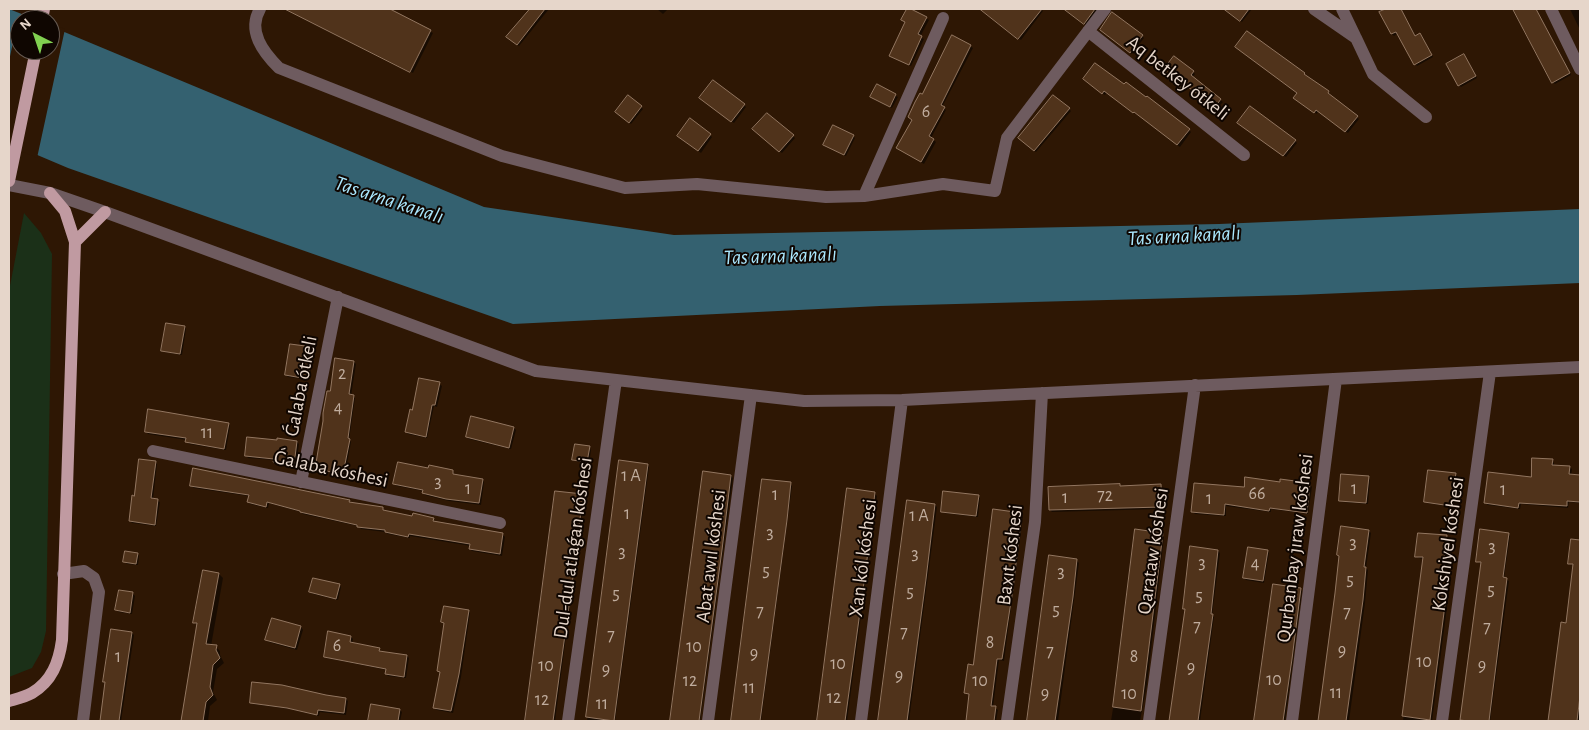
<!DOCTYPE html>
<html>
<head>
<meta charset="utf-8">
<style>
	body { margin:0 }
	#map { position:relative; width:1589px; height:730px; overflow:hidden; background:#2e1704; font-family:"Alegreya Sans",sans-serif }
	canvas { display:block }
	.frame { position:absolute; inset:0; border:10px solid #e6d6ca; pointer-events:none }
	.north { position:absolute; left:10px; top:10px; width:50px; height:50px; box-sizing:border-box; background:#0f0601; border:1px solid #655951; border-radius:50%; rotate:319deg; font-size:14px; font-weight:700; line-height:20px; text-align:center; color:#e6d6ca }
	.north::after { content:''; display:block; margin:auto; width:18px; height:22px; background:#81d051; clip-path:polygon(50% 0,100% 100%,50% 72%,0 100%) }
</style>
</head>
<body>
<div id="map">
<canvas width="1589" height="730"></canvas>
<div class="frame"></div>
<div class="north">N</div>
</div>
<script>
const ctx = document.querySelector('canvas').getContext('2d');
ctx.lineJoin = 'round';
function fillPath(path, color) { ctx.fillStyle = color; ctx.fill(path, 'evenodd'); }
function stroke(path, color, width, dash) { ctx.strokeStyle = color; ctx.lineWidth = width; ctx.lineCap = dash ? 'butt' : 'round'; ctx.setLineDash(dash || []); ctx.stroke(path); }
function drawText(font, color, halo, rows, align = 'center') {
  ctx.font = font + ' "Alegreya Sans",sans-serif'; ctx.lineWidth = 4; ctx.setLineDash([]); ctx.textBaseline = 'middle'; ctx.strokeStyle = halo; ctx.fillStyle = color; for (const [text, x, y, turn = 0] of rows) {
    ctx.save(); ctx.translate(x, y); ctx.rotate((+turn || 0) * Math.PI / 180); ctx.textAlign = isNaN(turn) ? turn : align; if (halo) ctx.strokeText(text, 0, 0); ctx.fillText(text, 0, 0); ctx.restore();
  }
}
const green = new Path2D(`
	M24,213L41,233L52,254L46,631L41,652L32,668L9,677V291Z`);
const water = new Path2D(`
	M9,9L37,20H20V50H50V26L484,207L674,235L1219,224L1580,209V283L1297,295L880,306L513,324L68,168L9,143Z`);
const pier = new Path2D(`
	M50,23L65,29L37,158L9,146V61L14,38H18L20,25V50H50Z`);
const shadow = new Path2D(`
	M286,9H387L433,33L413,73Z
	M529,9H549L519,46L508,36L530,11Z
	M657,9H668L663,14Z
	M908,9L929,20L920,37L924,39L911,66L893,58L906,23L902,20Z
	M981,9H1040L1043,11L1021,40Z
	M1066,9H1099L1086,25Z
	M1225,9H1252L1242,22Z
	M1379,9H1401L1416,37L1420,34L1422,36L1433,57L1417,66L1398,33L1394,36L1392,34Z
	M1514,9H1536L1571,75L1555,84L1553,82Z
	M1570,9H1580V30Z
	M1103,32L1142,36L1144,38L1132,54Z
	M1248,32L1305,74L1306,77L1328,92L1330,94L1329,96L1359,119L1348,133L1318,111L1317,114L1297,100L1298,94Z
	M970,46L973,48L942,107L946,110L931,138L936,142L924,164L897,148L913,120L922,96Z
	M1466,58L1477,78L1461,87L1459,85Z
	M1193,72L1195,74L1192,78L1223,102L1217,108L1187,85L1184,89L1165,75Z
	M1086,81L1189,130L1191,132L1180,147L1137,113L1136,114L1107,92L1105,95Z
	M713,82L746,107L734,123L703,100Z
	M877,86L898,97L892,108L874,99Z
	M641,107L643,109L631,124L619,114Z
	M1069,109L1071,111L1036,152L1021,140Z
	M767,115L795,138L782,153L754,129Z
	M690,120L712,137L701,153L681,137Z
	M1241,125L1295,141L1297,143L1286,157Z
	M853,136L855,138L846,156L825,145Z
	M184,327L186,329L182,355L165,352L163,350Z
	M312,349L314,351L309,380L288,377L286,375Z
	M354,362L356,364L351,396L355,398L349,440L351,442L345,475L318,470L316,468L331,393Z
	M439,384L442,386L437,407L434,406L427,438L408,434L406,432L413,412Z
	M228,424L230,426L226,450L189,444L187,440L148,434L146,432Z
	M514,428L516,430L511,449L469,439L467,437Z
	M297,442L299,444L296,467L277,464L275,460L248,458L246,455Z
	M589,448L591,450L589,464L576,461L574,459Z
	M620,461L647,465L649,467L615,721H587Z
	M1552,461L1554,463V466L1569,467L1572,469L1571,476H1580V503L1569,502L1568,508L1521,504L1520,509L1488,505L1485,503L1532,479Z
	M155,462L157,464L153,499L160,502L156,526L132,523L130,521L135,497Z
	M453,471L454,475L482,480L484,482L481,505L449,501L425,495L424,491L397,486L395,484Z
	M704,472L731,476L733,478L700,721H672Z
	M1456,475L1458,477L1453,507L1427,503L1425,501Z
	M1368,478L1370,480L1368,504L1342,502L1340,500Z
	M1281,481L1310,484L1312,487L1308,514L1271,509V512L1226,506V516L1195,514L1193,512L1245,488L1281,484Z
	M790,484L792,486L761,721H732L756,545Z
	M1161,485V509L1052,512L1050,510Z
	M191,486L349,501L351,504L383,508L385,512L433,528L435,520V523L503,535L505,537L502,556L472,551L470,549L471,546L410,536V538L388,534L385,532L361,529L358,526L303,514L301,512L269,503L268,508L250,504L248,501L249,496L194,488Z
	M848,490L875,494L877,496L847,721H818Z
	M556,492L582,496L584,498L555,721H525Z
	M978,496L980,498L978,517L944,513L942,511Z
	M908,501L935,505L937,507L909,721H880Z
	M1021,514L1023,516L1004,661L999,660L993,707L998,710L996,721H967L970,695L965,693Z
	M1342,528L1369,531L1371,533L1366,568L1368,570L1365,603L1349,721H1319L1332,626Z
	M1508,534L1510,536L1504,578L1509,581L1490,721H1461L1482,564L1477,561Z
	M1162,535L1164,537L1147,684L1140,721H1111L1119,670Z
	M1446,536L1448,539L1445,574L1451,577L1432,721H1403L1424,559L1419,558L1417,556Z
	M1572,540L1580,541V712L1579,721H1549L1563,623L1567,624L1575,566L1570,563Z
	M1218,551L1220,553L1212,615L1214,617L1200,721H1171L1186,610L1184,608Z
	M1267,551L1269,553L1264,583L1246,580L1244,578Z
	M137,554L139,556L138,565L127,564L125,562Z
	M1050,557L1077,561L1079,563L1058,721H1029Z
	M219,574L223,578L211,646L216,647L220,651V655L224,663L217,669L213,692L217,700L210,706L208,721H182L198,626L194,622Z
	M339,585L341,587L338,600L313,594L311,592Z
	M1274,585L1300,589L1302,591L1285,721H1256Z
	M120,591L133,594L135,596L132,614L119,612L117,610Z
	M468,611L470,613L461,677L453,713L437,710L434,708L440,673L438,671L445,624L443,622Z
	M273,619L301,627L303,630L297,650L269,642L267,640Z
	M112,630L132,633L134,635L121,721H101L107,684L104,682Z
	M351,637L353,639L352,644L379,649L381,653L407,656L409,658L406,678L388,676L386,674L387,670L327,658L325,656Z
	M346,699L348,701L346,715L320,712L319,716L290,709L253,704L251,702Z
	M372,706L400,710L402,712L400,721H369Z`);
const building = new Path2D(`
	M285,9H390L431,30L410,72Z
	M530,9H545L517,45L506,37Z
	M907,9H911L927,17L918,34L922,36L909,65L889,56L905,22L901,20Z
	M980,9H1042L1018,39Z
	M1064,9H1095L1084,24Z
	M1224,9H1249L1240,21Z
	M1386,9H1401L1415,36L1420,33L1432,55L1414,65L1396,32L1391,34L1379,12Z
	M1513,9H1536L1570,73L1552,83Z
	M1112,12L1143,35L1130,53L1100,30Z
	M1247,31L1305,73L1304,74L1329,91L1328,93L1358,116L1345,132L1316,110L1314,113L1293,98L1297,93L1235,47Z
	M952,35L971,45L941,105L945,107L929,136L934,139L921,162L896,148L912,120L908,117L915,102L920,93L922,94Z
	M1464,54L1476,76L1458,86L1446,64Z
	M1174,56L1194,71L1191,75L1221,99L1215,107L1184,84L1181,88L1161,73Z
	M1095,63L1124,84L1126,82L1146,97L1147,96L1190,129L1177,145L1134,112L1133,113L1104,91L1102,94L1083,79Z
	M713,80L745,104L731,122L699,98Z
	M877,84L896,94L890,107L870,97Z
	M628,95L642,106L629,123L615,112Z
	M1053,95L1070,108L1034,151L1018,138Z
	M1250,106L1296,140L1283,156L1237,123Z
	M767,113L794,135L779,152L752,129Z
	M690,118L711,134L698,151L677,136Z
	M833,125L854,135L844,155L823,145Z
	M166,323L185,326L180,354L161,351Z
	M290,344L313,347L308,379L285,375Z
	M335,358L354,361L349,394L354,395L348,438L350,439L343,474L315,469L323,421V413L327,391H330Z
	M419,378L440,382L435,405H432L426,437L405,432L410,409L412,410Z
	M148,409L229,423L224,449L185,442L186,438L145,432Z
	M471,416L514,427L509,448L466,437Z
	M247,437L277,440V438L297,441L294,465L273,462L274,459L245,456Z
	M575,444L590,446L587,462L572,460Z
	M1532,458L1553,459L1552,465L1570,466L1569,474L1580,475V502L1567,501V506L1519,503L1518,508L1484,503L1488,472L1531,477Z
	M139,459L156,461L151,498L158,499L155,525L129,521L132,495L134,496Z
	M619,460L648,464L614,721L586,717Z
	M398,462L428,468L429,465L453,470V474L483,479L479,503L446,499L422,493L423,490L393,484Z
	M193,468L350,500L349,502L383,507V510L412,516L413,513L434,518L433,521L503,533L500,554L469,549L470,544L409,534L408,537L385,532V530L357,527V525L300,512V511L267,502L266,507L247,502L249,495L190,486Z
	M1428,470L1456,473L1451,506L1424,502Z
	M703,471L731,475L722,550L699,721H670Z
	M1341,474L1369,476L1366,503L1339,501Z
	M1245,477L1280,482V479L1310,483L1307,513L1270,508L1269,511L1225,504L1224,515L1191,512L1194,483L1244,487Z
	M762,479L791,482L787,520L760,721H731Z
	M1120,484V486L1161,484L1162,507L1049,510L1048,487Z
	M847,488L875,492L866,568L845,721H817Z
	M555,491L583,494L574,570L553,721H525Z
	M943,491L979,495L976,516L941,512Z
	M907,500L935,504L926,579L907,721H878Z
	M993,509L1022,513L1013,589L1002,659H997L991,706H996L994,721H966L969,694L964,693L968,664L973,665Z
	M1341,526L1369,530L1364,567H1366L1363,600L1346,721H1318L1335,593L1339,556L1337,555Z
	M1135,529L1163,533L1141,711L1113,707Z
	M1480,529L1509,533L1503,577L1507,578L1489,721H1468L1460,720L1481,562H1476Z
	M1418,533L1447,535L1443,573L1449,574L1430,720L1402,716L1423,557H1415Z
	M1571,539L1580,540V696L1577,721H1548L1561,622L1566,623L1573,564H1568Z
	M1190,546L1218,550L1211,614H1213L1198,721H1169L1185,609H1183Z
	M1248,547L1268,550L1263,581L1243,578Z
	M125,551L138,553L136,564L123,562Z
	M1049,555L1077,559L1073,597L1055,721H1027Z
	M203,570L219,573L206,644L217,645L216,650L220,658L213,665L210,687L213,695L206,702L203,721H181L197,623H193Z
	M313,578L340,584L336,599L309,592Z
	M1273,584L1301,588L1292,659L1283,721H1254Z
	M119,590L133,592L130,613L115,610Z
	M444,606L469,610L459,674L451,711L433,708L440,672L437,671L444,623L441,622Z
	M272,618L301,626L295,648L265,640Z
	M111,629L132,632L119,721H100L105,682H103Z
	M328,631L351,636L350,642L380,648L379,651L407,655L404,677L385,674L386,669L324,657Z
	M252,682L282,685L326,695L346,698L344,713L318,710L317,715L287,708L250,703Z
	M371,704L400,709L398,721H368Z`);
const minor = new Path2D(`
	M260,9C247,31 263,52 279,68L502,156L625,188L697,184L826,197L864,196L943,184L995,191L1007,138L1105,9
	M1314,9L1356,38L1373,74L1426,117
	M1342,9L1355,36
	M1551,9L1580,69
	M1088,31L1244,155
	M864,196L943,18
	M105,212L536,371L804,401L902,400L1580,367
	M153,451L500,523
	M301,482L338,297
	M63,574L84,571L94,578L99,592L83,721
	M568,721L616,380
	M708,721L751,395
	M861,721L902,400
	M1007,721L1035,522L1042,393
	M1149,721L1195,385
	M1292,721L1336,379
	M1442,721L1490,372`);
const tertiary = new Path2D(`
	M9,185L50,193L105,212`);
const primary = new Path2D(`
	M42,20L44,9
	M9,181L36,50
	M75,242L105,212
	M9,701C16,699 25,697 32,693C52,681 59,662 62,640L75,242L65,211L50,193`);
const numberNames = [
	["6",926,112],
	["2",342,374],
	["4",338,408],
	["11",207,433],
	["1 А",631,476],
	["3",438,482],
	["1",468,489],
	["1",1354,489],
	["1",1503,490],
	["66",1257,494],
	["1",775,495],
	["72",1105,496],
	["1",1065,498],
	["1",1209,499],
	["1",627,514],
	["1 А",919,516],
	["3",770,533],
	["3",1353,543],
	["3",1492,547],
	["3",622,552],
	["3",915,554],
	["3",1202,563],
	["4",1255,564],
	["5",766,571],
	["3",1061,572],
	["5",1350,580],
	["5",1491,590],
	["5",910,592],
	["5",616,594],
	["5",1199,596],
	["5",1056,610],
	["7",760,612],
	["7",1347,613],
	["7",1197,627],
	["7",1487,628],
	["7",904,633],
	["7",611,636],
	["8",990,643],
	["6",337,646],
	["10",694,647],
	["9",1342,651],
	["7",1050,652],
	["9",754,654],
	["1",118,657],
	["8",1134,657],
	["10",1424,662],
	["10",838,664],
	["10",546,666],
	["9",1482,666],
	["9",1191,668],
	["9",606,670],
	["9",899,676],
	["10",1274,680],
	["12",690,681],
	["10",980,681],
	["11",749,688],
	["11",1336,693],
	["9",1045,694],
	["10",1129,694],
	["12",834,698],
	["12",542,700],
	["11",602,704]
];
const streetNames = [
	["Aq betkey ótkeli",1178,78,38],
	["Ǵalaba ótkeli",301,386,-79],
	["Ǵalaba kóshesi",331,469,12],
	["Kokshiyel kóshesi",1448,544,-82],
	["Dul-dul atlaǵan kóshesi",573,548,-82],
	["Qurbanbay jıraw kóshesi",1295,548,-83],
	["Qarataw kóshesi",1153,551,-82],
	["Baxıt kóshesi",1010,555,-83],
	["Abat awıl kóshesi",711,556,-83],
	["Xan kól kóshesi",863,558,-83]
];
const waterNames = [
	["Tas arna kanalı",389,200,18],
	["Tas arna kanalı",1184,236,-3],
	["Tas arna kanalı",780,256,-2]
];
fillPath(green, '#1b3018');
fillPath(water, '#346170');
fillPath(pier, '#2e1704');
fillPath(shadow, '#0007');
fillPath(building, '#50331b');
stroke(building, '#927660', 1);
stroke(minor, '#6e5b5f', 12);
stroke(tertiary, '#6e5b5f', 12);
stroke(primary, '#c09aa1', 12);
drawText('18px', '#c0ad9e', null, numberNames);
drawText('20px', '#e6d6ca', '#0f0601', streetNames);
drawText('italic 21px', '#aae7fd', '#0f0601', waterNames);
</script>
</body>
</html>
